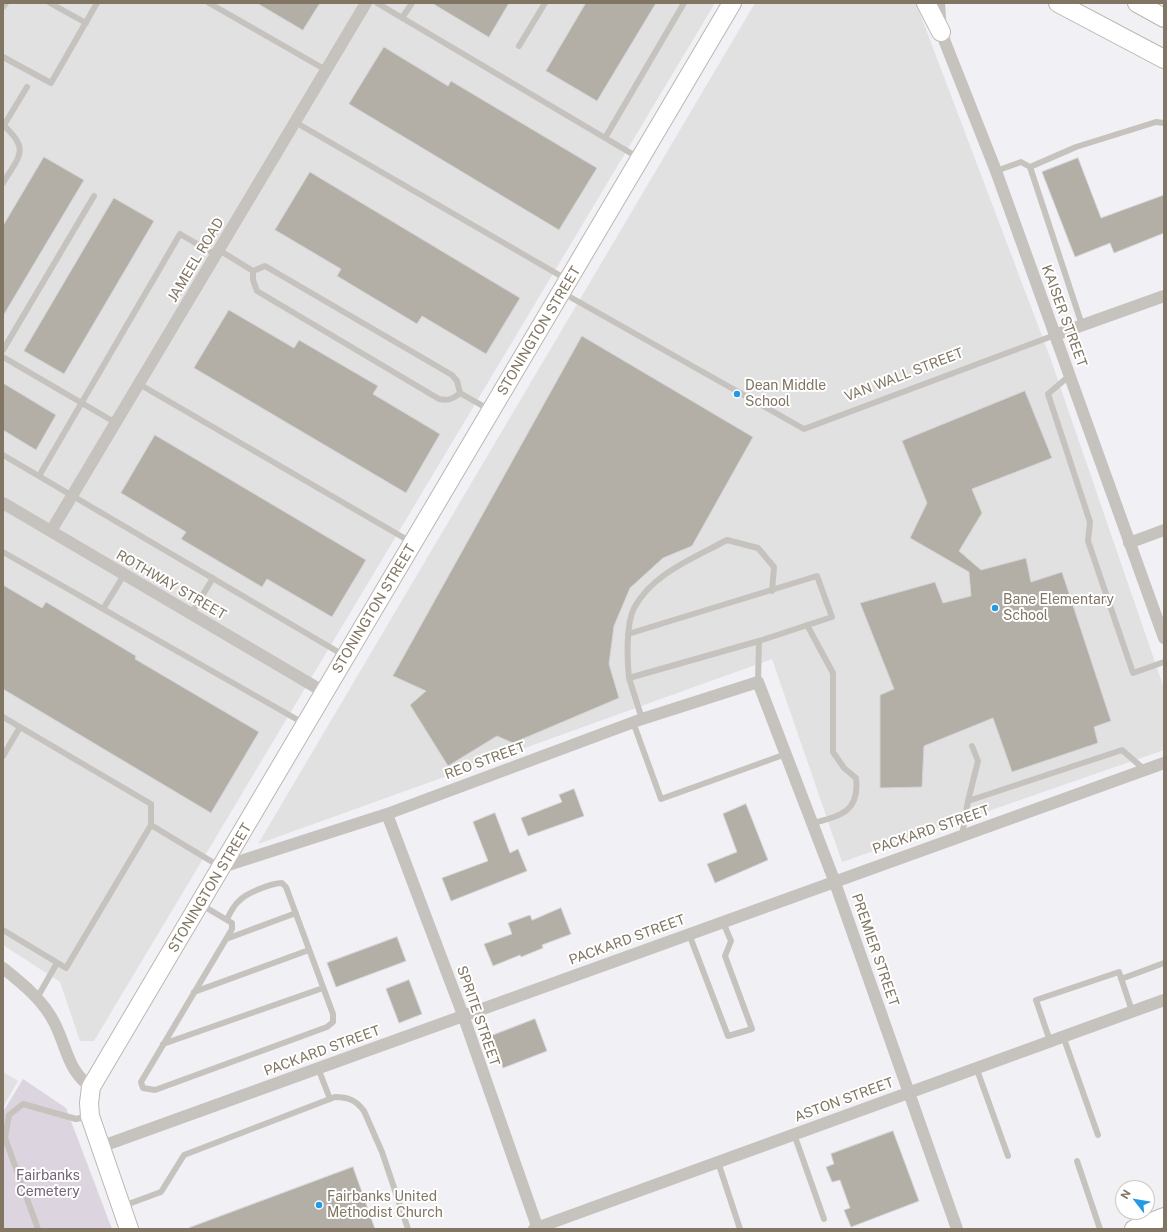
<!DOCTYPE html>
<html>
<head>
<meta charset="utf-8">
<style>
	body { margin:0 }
	#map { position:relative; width:1167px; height:1232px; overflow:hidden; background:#f1f0f4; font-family:"Public Sans",sans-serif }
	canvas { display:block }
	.frame { position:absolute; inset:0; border:4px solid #817563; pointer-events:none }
	.north { position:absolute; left:1115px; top:1180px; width:40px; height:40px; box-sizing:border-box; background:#fff; border:1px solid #cdc8c1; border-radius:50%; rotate:301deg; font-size:11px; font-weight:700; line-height:16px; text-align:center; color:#817563 }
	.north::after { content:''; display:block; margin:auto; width:14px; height:18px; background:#239ae2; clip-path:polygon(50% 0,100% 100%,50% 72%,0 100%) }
</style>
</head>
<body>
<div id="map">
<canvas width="1167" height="1232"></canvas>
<div class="frame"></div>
<div class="north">N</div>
</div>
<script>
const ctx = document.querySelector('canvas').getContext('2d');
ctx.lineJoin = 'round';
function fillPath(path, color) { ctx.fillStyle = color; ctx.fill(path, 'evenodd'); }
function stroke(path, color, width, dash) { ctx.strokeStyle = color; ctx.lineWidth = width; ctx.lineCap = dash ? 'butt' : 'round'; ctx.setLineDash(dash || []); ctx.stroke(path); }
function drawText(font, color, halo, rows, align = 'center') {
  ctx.font = font + ' "Public Sans",sans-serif'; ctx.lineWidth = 4; ctx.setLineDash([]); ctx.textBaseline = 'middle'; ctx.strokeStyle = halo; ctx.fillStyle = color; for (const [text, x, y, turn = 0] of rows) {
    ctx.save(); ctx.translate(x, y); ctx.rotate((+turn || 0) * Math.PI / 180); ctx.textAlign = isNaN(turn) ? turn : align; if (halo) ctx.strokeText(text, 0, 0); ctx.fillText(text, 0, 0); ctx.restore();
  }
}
const built = new Path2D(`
	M3,3H715L94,1041H80L60,982L3,945Z
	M755,3H916L1050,357L1164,688V750L842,862L772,659L258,844Z
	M3,1072L18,1081L3,1107Z`);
const green = new Path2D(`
	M23,1079L66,1108L112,1229H3V1112Z`);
const building = new Path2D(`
	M257,3H320L303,30Z
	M432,3H509L489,37Z
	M586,3H656L597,101L546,71Z
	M384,47L448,86L451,81L597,168L559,230L349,104Z
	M44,157L84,180L3,316V226Z
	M1078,158L1101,218L1164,195V233L1114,253L1110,243L1075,257L1042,172Z
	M310,172L520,298L486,354L422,316L417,324L337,276L341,269L275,230Z
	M114,198L154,221L64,374L24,351Z
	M229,310L294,348L299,340L378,386L373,394L440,434L406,493L194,368Z
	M582,336L753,437L692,546L663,558L630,588L614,626L609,664L619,698L513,743L497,736L448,766L410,705L426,691L393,676Z
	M3,383L56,415L36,450L3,430Z
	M1025,391L1052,458L972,489L982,513L959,551L981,570L1026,558L1031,582L1062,572L1111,721L1094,727L1098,743L1012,772L993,718L924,746L922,787L880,788V695L894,689L860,603L935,582L943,603L971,596L969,572L910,538L927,503L902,441Z
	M155,435L366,560L332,617L267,579L262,587L181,539L186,532L121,493Z
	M3,585L42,608L46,602L136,656L135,659L259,732L211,813L3,689Z
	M574,789L584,816L528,836L521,818L562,802L559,795Z
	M746,804L768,860L715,883L707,864L737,852L723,814Z
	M495,813L510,853L518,849L527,871L451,901L442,878L488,861L473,822Z
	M561,908L571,934L542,945L543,948L521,957L520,955L493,966L484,944L512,934L508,923L530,915L532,920Z
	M397,937L406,961L336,987L327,963Z
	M409,980L422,1014L399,1023L386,989Z
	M535,1019L547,1051L503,1068L491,1036Z
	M893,1131L919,1201L851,1227L844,1210L850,1208L840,1180L832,1182L826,1167L834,1164L831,1154Z
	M353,1167L375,1229H189V1228Z`);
const lane = new Path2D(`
	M50,3L86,23
	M209,3L326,70
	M377,3L639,158
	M3,7L6,3
	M402,18L412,3
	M519,46L545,3
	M3,57L51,83L97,3
	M295,122L566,279
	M3,125C31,150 19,156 3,183
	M4,125L27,87
	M605,138L684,3
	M1030,167L1076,147L1156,122L1164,123
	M996,171L1021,162L1030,167L1082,325
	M219,250L253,271
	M265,266L452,375L457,381L460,393C453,399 448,401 439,399L257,291L253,280V271Z
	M563,293L804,429L1055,335
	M3,350L94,196
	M3,357L116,423
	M1069,376L1048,394L1090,522L1088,541L1133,673L1164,662
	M139,384L411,542
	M460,393L490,410
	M3,455L345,656
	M39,476L180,234L216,255
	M3,552L305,724
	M103,609L124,575
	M191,614L213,578
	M807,625L833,673V752L844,768L856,778C860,812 840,816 813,823
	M628,634L817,576L832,617L759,641L629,678L642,719
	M629,678C627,660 626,624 634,608C653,573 694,558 727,540L758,548L774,567L772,591
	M758,682L759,641
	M3,717L151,804V825L219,866
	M633,722L661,799L786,754
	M3,756L20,727
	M968,801L978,761L972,746
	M962,835L968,801L1122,750L1145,770
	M200,904L232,923V929L141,1082L143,1088L155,1090L327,1027L333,1022V1014L286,887L282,883C272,883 246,893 239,901C234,905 230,913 227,919
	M3,930L66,968L151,825
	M689,934L728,1036L752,1029L725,956L731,941L723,922
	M226,939L296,913
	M1121,979L1164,963
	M194,992L309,950
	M37,998L57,963
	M1063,1036L1098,1135
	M1050,1041L1036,1000L1119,972L1132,1011
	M163,1044L323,988
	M976,1067L1008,1156
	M318,1068L330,1099
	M794,1134L824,1219
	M1077,1161L1100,1229
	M718,1162L740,1229
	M123,1206L161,1192L184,1155L335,1097C348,1097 356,1100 364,1111L382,1152L408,1229
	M38,1229L5,1138L9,1115L23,1104L76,1119L89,1116`);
const street = new Path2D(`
	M939,3L941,32L996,171L1164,638
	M1055,335L1164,296
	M3,503L324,692
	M51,531L366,3
	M1129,543L1164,530
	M387,814L463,1015L538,1229
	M222,867L387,814L642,719L758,682L834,880L957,1229
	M3,968C23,984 44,1001 55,1024C67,1048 68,1071 91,1087
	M100,1147C454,1018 808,889 1164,763
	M534,1229L1164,1000`);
const secondary = new Path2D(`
	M926,3L941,32
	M1058,3L1164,59
	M1137,3L1164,18
	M129,1229L90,1116L89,1103L91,1087L732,3
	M1134,1229L1164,1217`);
const markers = [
	[737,394,4,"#239ae2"],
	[995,608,4,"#239ae2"],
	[319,1205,4,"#239ae2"]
];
const streetNames = [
	["JAMEEL ROAD",196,260,-59],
	["KAISER STREET",1064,316,70],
	["STONINGTON STREET",539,331,-59],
	["VAN WALL STREET",904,375,-21],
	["ROTHWAY STREET",171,585,30],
	["STONINGTON STREET",374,609,-59],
	["REO STREET",485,761,-20],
	["PACKARD STREET",931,830,-19],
	["STONINGTON STREET",210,888,-59],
	["PACKARD STREET",627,940,-20],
	["PREMIER STREET",875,950,71],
	["SPRITE STREET",478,1016,71],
	["PACKARD STREET",322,1051,-20],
	["ASTON STREET",844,1100,-20]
];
const poiNames = [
	["Dean Middle",745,386],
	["School",745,402],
	["Bane Elementary",1003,600],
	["School",1003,616],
	["Fairbanks United",327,1197],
	["Methodist Church",327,1213]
];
const parkNames = [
	["Fairbanks",48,1176],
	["Cemetery",48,1192]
];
fillPath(built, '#e2e1e2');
fillPath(green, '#dcd4de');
fillPath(building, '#b3aea6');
stroke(building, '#d4d3d6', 1);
stroke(secondary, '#bbb7b1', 20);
stroke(lane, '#c6c3bf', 6);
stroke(street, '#c6c3bf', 12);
stroke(secondary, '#fff', 18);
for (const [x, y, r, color] of markers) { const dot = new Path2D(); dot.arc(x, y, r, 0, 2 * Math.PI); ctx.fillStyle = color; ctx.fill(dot); stroke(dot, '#fff', 1.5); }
drawText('14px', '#817563', '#fff', streetNames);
drawText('14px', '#817563', '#fff', poiNames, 'left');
drawText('14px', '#776279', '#fff', parkNames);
</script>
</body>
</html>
